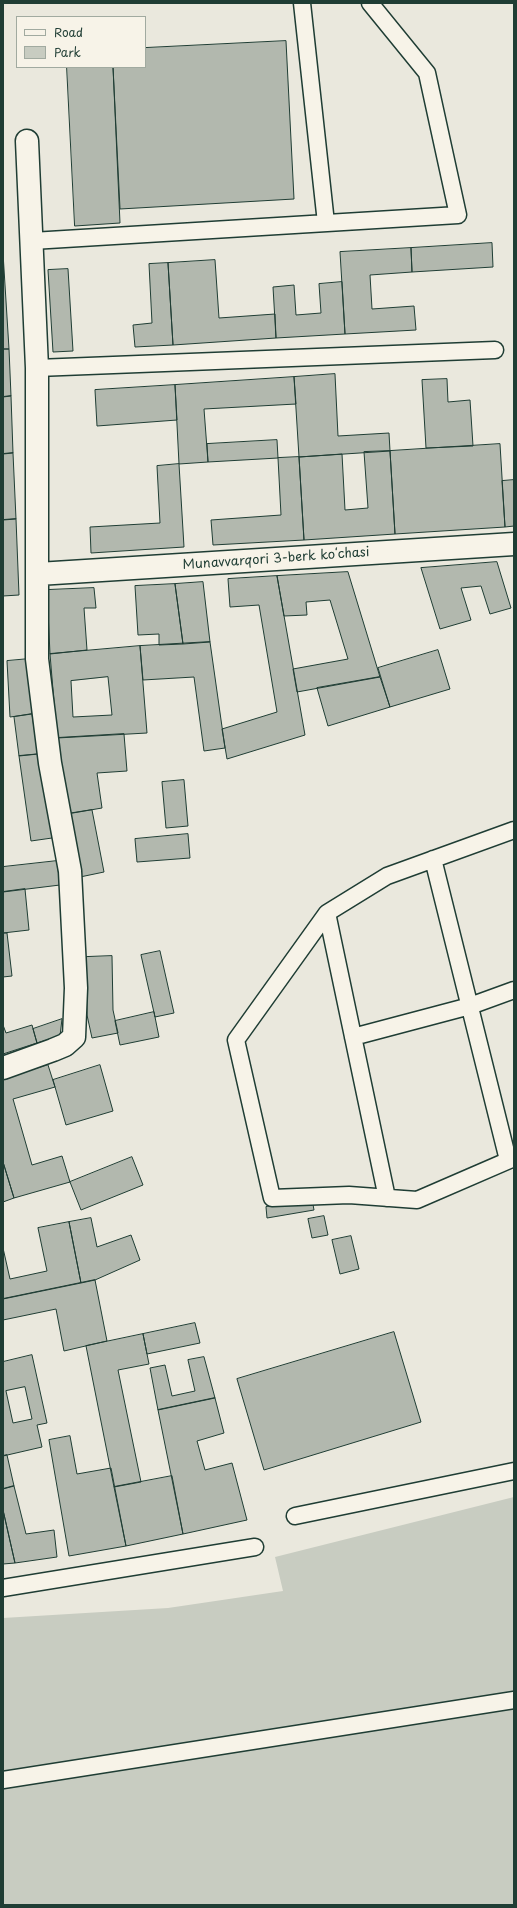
<!DOCTYPE html>
<html>
<head>
<meta charset="utf-8">
<style>
	body { margin:0 }
	#map { position:relative; width:517px; height:1908px; overflow:hidden; background:#eae8dd; font-family:"Playpen Sans",sans-serif }
	canvas { display:block }
	.frame { position:absolute; inset:0; border:4px solid #1f3d34; pointer-events:none }
	.legend { position:absolute; left:16px; top:16px; width:130px; height:52px; box-sizing:border-box; background:#f7f3e8; border:1px solid #a1aaa0; margin:0; padding:5px 7px; list-style:none; font-size:12px; color:#1f3d34 }
	.legend li { display:flex; align-items:center; gap:8px; height:20px }
	.legend b { width:20px; border:1px solid #a1aaa0 }
</style>
</head>
<body>
<div id="map">
<canvas width="517" height="1908"></canvas>
<div class="frame"></div>
<ul class="legend">
<li><b style="height:5px;background:#f7f3e8"></b>Road</li>
<li><b style="height:11px;background:#c8ccc1"></b>Park</li>
</ul>
</div>
<script>
const ctx = document.querySelector('canvas').getContext('2d');
ctx.lineJoin = 'round';
function fillPath(path, color) { ctx.fillStyle = color; ctx.fill(path, 'evenodd'); }
function stroke(path, color, width, dash) { ctx.strokeStyle = color; ctx.lineWidth = width; ctx.lineCap = dash ? 'butt' : 'round'; ctx.setLineDash(dash || []); ctx.stroke(path); }
function drawText(font, color, halo, rows, align = 'center') {
  ctx.font = font + ' "Playpen Sans",sans-serif'; ctx.lineWidth = 4; ctx.setLineDash([]); ctx.textBaseline = 'middle'; ctx.strokeStyle = halo; ctx.fillStyle = color; for (const [text, x, y, turn = 0] of rows) {
    ctx.save(); ctx.translate(x, y); ctx.rotate((+turn || 0) * Math.PI / 180); ctx.textAlign = isNaN(turn) ? turn : align; if (halo) ctx.strokeText(text, 0, 0); ctx.fillText(text, 0, 0); ctx.restore();
  }
}
const green = new Path2D(`
	M514,1497V1905H3V1618L168,1608L283,1591L275,1557Z`);
const building = new Path2D(`
	M286,41L294,199L120,209L113,67H145V48Z
	M67,67H113L120,223L75,226Z
	M492,243L493,267L412,272L411,248Z
	M411,248L412,272L370,275L372,309L414,306L416,330L345,334L340,252Z
	M3,253L9,349H3Z
	M215,260L219,318L275,314L276,338L173,345L168,263Z
	M168,263L173,345L135,347L133,325L152,323L149,264Z
	M68,269L73,351L53,352L48,270Z
	M342,282L345,334L276,338L273,287L294,285L296,315L321,313L319,284Z
	M3,349H9L11,396L3,397Z
	M335,374L338,436L389,433L390,451L299,457L294,377Z
	M294,377L296,404L204,409L208,462L179,464L175,385Z
	M447,379L448,402L470,400L473,446L426,448L422,380Z
	M175,385L177,420L97,426L95,390Z
	M11,396L13,453L3,454V397Z
	M277,440L278,458L208,462L207,444Z
	M500,444L505,527L395,534L390,451Z
	M390,451L395,534L304,540L299,457L342,454L345,510L368,508L364,452Z
	M13,453L16,519L3,520V454Z
	M299,457L304,540L213,545L211,520L281,515L278,458Z
	M179,464L184,547L91,553L90,527L160,523L157,466Z
	M514,480V526L505,527L502,481Z
	M16,519L19,595L3,596V520Z
	M497,562L511,608L490,614L481,586L461,588L471,620L440,629L421,568Z
	M348,572L380,677L297,692L293,669L348,659L330,600L306,602L307,615L284,616L277,576Z
	M277,576L305,735L227,759L222,729L277,712L259,605L230,607L228,579Z
	M203,582L210,642L183,644L175,584Z
	M175,584L183,644L159,645V634L138,635L135,586Z
	M94,588L96,608H84L87,650L50,654L47,590Z
	M210,642L225,748L204,751L194,677L143,680L140,646Z
	M140,646L147,733L57,738L50,654ZM108,677L112,715L73,717L71,681Z
	M438,650L450,689L390,707L378,668Z
	M29,659L32,714L10,717L7,661Z
	M380,677L390,707L328,726L317,688Z
	M32,714L38,754L19,756L14,717Z
	M124,734L127,771L97,773L102,808L67,814L57,738Z
	M41,754L52,838L31,841L19,756Z
	M184,780L188,826L166,828L162,782Z
	M92,810L104,872L80,877L67,814Z
	M188,834L190,858L137,862L135,839Z
	M57,861L60,885L3,892V867Z
	M25,889L29,930L3,933V892Z
	M3,933H7L12,976L3,977Z
	M160,951L174,1013L155,1017L141,955Z
	M112,956L113,1010L118,1033L92,1038L87,1015L86,957Z
	M154,1012L159,1037L120,1045L115,1021Z
	M62,1019L60,1036L37,1043L33,1029Z
	M3,1025L6,1033L32,1025L37,1043L3,1054Z
	M48,1065L55,1087L13,1099L32,1165L62,1156L70,1182L14,1198L3,1162V1079Z
	M100,1065L113,1111L66,1125L53,1080Z
	M132,1157L143,1185L81,1210L70,1182Z
	M3,1162L14,1198L3,1202Z
	M312,1199L314,1210L267,1218L266,1207Z
	M324,1216L328,1235L312,1238L308,1219Z
	M91,1218L97,1247L131,1235L140,1260L95,1280L81,1283L69,1222Z
	M69,1222L81,1283L3,1299V1248L10,1279L47,1271L38,1228Z
	M351,1236L359,1269L340,1274L332,1240Z
	M95,1280L107,1341L64,1351L56,1309L3,1320V1299Z
	M195,1323L200,1343L147,1354L143,1334Z
	M394,1332L421,1422L264,1470L237,1379Z
	M143,1334L149,1364L118,1370L141,1482L114,1487L86,1346Z
	M32,1355L47,1423L37,1425L42,1447L3,1456V1362ZM25,1387L32,1419L13,1423L6,1391Z
	M204,1357L215,1398L158,1410L150,1368L165,1365L172,1396L195,1391L188,1360Z
	M215,1398L224,1433L197,1441L205,1470L232,1463L247,1520L183,1534L158,1410Z
	M70,1436L77,1474L111,1468L126,1546L69,1556L49,1440Z
	M7,1455L14,1486L3,1489V1456Z
	M172,1476L183,1534L126,1546L114,1487Z
	M14,1486L26,1534L54,1530L57,1557L15,1563L3,1510V1489Z
	M3,1510L15,1563L3,1564Z`);
const lane = new Path2D(`
	M302,3L326,223
	M32,241L458,215L427,73L370,3
	M37,368L495,350
	M514,830L387,876L327,913L236,1040L272,1198L349,1195L417,1200L514,1158
	M433,859L508,1160
	M327,913L387,1198
	M353,1037L470,1006L514,990
	M295,1516L514,1471
	M3,1588L255,1547
	M3,1780L514,1700`);
const street = new Path2D(`
	M38,574L514,544
	M3,1068L53,1050L65,1045L74,1037L76,988L70,871L50,763L37,659V368L27,141`);
const streetNames = [
	["Munavvarqori 3-berk koʻchasi",276,559,-4]
];
fillPath(green, '#c8ccc1');
fillPath(building, '#b2b8ae');
stroke(building, '#1f3d34', 1);
stroke(lane, '#1f3d34', 19);
stroke(street, '#1f3d34', 25);
stroke(lane, '#f7f3e8', 16);
stroke(street, '#f7f3e8', 22);
drawText('13px', '#1f3d34', '#f7f3e8', streetNames);
</script>
</body>
</html>
